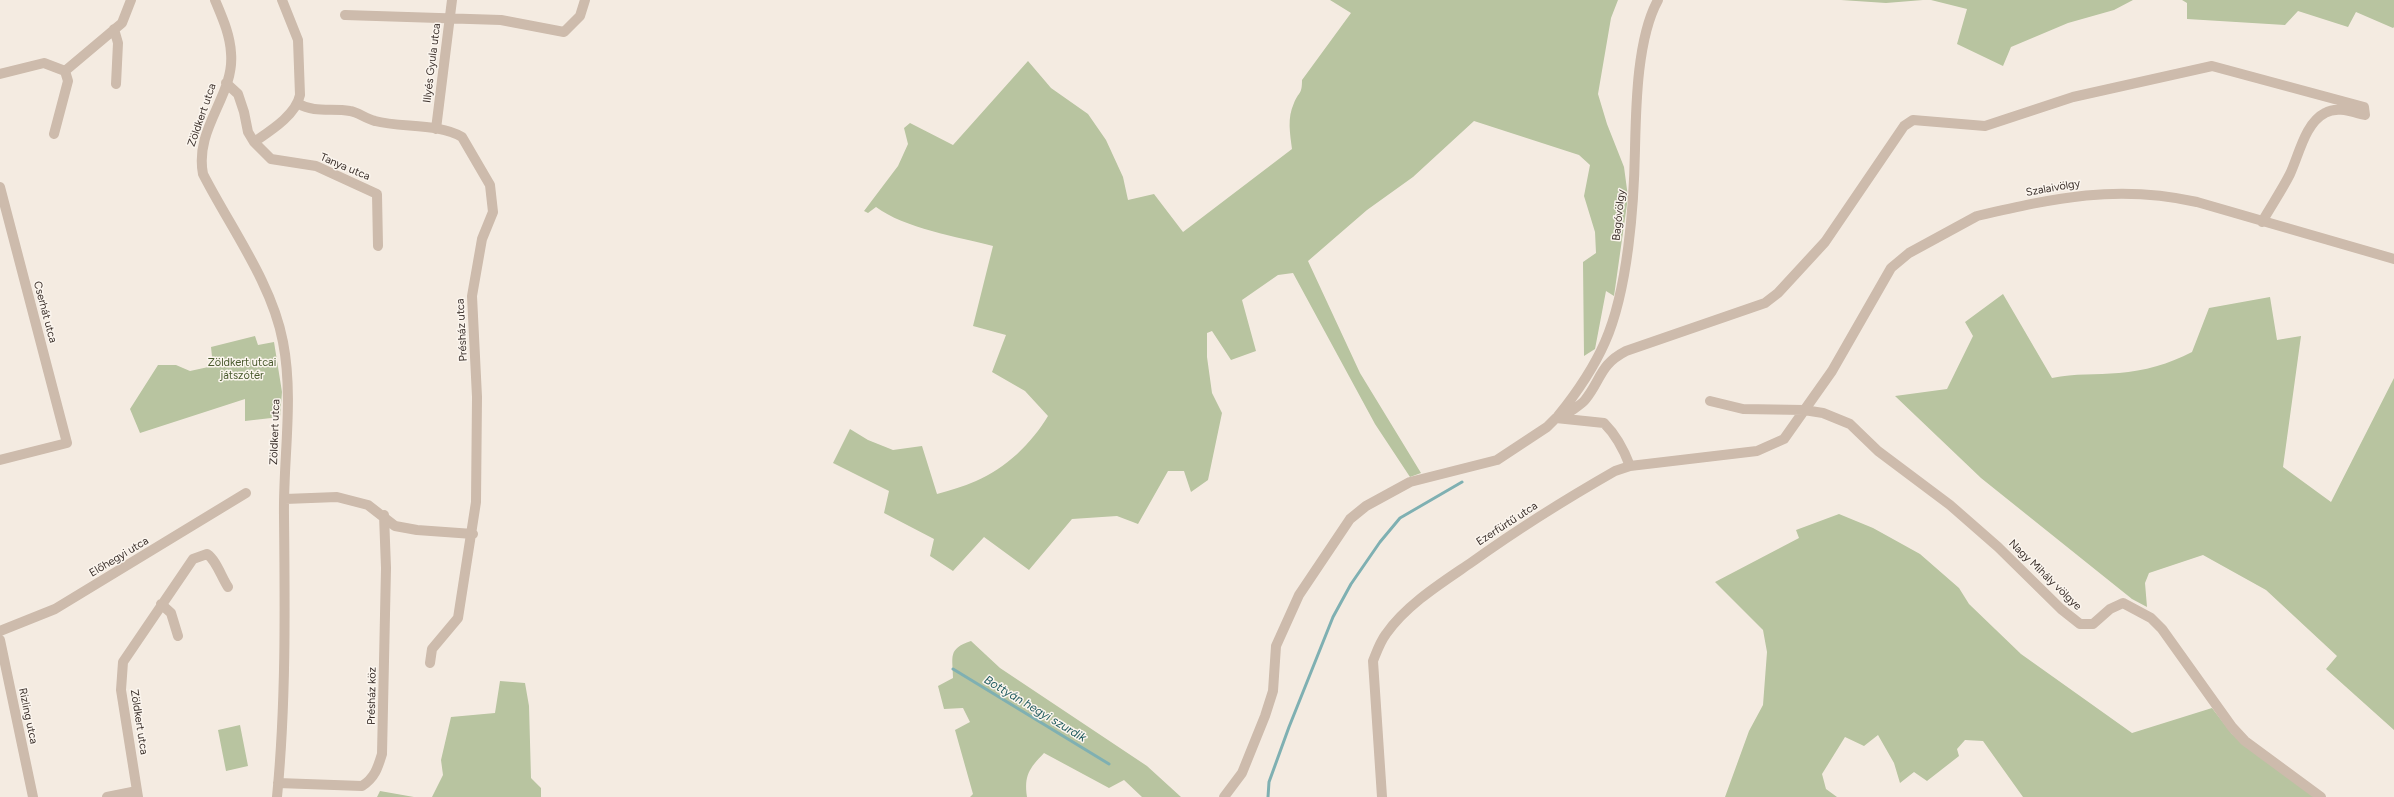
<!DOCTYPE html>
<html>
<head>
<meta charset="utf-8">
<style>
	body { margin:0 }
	canvas { display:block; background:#f4ebe1 }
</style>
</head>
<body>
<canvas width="2394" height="797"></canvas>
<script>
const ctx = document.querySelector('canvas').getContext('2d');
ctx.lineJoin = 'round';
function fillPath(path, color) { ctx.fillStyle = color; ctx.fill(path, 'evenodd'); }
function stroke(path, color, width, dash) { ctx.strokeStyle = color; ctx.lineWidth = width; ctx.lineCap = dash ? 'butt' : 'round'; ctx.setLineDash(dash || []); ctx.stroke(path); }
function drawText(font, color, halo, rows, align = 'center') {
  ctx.font = font + ' Figtree,sans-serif'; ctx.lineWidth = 3; ctx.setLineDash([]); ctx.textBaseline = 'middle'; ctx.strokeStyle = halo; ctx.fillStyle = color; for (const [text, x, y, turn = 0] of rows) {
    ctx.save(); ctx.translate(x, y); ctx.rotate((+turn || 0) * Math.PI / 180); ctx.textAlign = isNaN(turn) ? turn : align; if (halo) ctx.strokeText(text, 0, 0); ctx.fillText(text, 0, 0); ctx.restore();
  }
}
const green = new Path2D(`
	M1330,0H1618L1611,18L1598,94L1607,124L1624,167L1628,197L1614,296L1606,291L1595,349L1584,356L1583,262L1596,253L1595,232L1584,196L1590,165L1579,155L1474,121L1413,177L1367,210L1308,261L1360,373L1421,473L1410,477L1375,424L1293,273L1278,275L1242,300L1256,351L1231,360L1212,331L1207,333V357L1212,393L1222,413L1208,480L1191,492L1184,471H1168L1138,524L1117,516L1072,519L1029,570L984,537L953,571L930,556L934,539L884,513L889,491L833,463L850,429L868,440L893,450L922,446L937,494C950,490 963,487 976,481C1005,469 1032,443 1048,416L1025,391L992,372L1006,335L973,326L993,246C958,237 904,228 876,207L868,213L864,211L898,166L908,144L904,128L910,123L953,145L1028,61L1051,88L1088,114L1106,140L1123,177L1128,200L1154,194L1183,232L1292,149C1290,133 1287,118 1294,103C1299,91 1302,95 1302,80L1351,13Z
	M1841,0H1923L1886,3Z
	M1931,0H2133L2114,10L2068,23L2011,47L2003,66L1957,44L1967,9Z
	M2182,0H2394V27L2393,28L2356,12L2348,27L2298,11L2285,25L2187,19V3Z
	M2003,294L2052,378C2075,373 2096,375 2119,373C2144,371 2169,364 2192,352L2209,308L2270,297L2277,340L2301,336L2283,467L2331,502L2394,378V730L2326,669L2337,656L2266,590L2203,555L2149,573L2145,583L2147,607L2132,599L1981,478L1895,396L1947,389L1973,336L1965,322Z
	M255,336L258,345L274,342L282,392L280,417L245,421V399L140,433L130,409L158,365H176L190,371L213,366L211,347Z
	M1839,514L1873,528L1920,554L1959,588L1969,604L2021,654L2132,733L2212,708L2232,734L2314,797H2023L1983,741L1965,740L1957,749L1959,756L1927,781L1914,772L1900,783L1894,763L1878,735L1864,746L1845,737L1822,774L1826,789L1837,797H1725L1749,731L1763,705L1767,652L1763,630L1715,582L1799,538L1796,530Z
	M971,641L1000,668L1147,766L1181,797H1142L1124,780L1109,788L1044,753C1029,769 1024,775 1027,797H970L973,794L955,730L970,722L963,708L944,709L938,686L953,678C953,657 947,649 971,641Z
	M500,681L525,683L529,706L531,778L541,788V797H432L443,775L441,760L451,717L495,713Z
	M240,725L248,766L226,771L218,730Z
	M380,791L414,797H377Z`);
const stream = new Path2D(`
	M953,669L1109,764
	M1268,797L1269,782L1289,727L1333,617L1351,584L1380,542L1400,518L1462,482`);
const street = new Path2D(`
	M215,0C222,17 230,34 231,53C235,95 194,128 203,174C230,227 272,283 283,342C294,399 283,459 284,516C285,610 286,704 277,797
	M345,15L501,20L564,32L580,16L585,0
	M114,29L118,43L116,84
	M0,74L44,63L65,71L122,23L131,0
	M226,83L238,94L244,112L248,132L254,142L271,159L316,166L377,194L378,246
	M299,104C314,113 332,108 350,111C358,112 366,119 375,121C401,128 439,123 462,137L490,185L493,212L482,239L472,296L477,397L476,502L458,618L432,649L430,663
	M436,129L452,0
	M54,134L68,81L65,71
	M254,142C270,131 296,115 300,95L298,40L282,0
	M0,187L67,443L0,460
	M1710,401L1743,409L1804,410L1823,413L1850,424L1878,451L1950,505L1998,547L2061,609L2080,624H2093L2110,609L2123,603L2151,618L2162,629L2232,727L2245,741L2321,797
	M1568,413C1573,409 1581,405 1585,400C1602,379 1599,365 1626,351L1765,303L1778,293L1825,242L1904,126L1913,120L1985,126L2073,97L2212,66L2364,107L2365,115C2352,112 2337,106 2325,113C2305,123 2299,155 2290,174C2282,190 2271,206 2262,222
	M1558,416C1575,395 1594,367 1605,342C1628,290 1634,205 1635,149C1636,106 1637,38 1658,0
	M285,499L337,497L368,505L395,526L417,530L473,534
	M161,604L171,613L178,636
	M0,631L55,609L246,493
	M0,640L33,797
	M278,783L362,786C375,778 378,767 382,754L386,568L384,515
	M107,797L137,791
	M138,797L121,690L123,662L193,559L207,554C216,560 221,576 228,587
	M1224,797L1242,773L1265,716L1273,691L1276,646L1299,595L1350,519L1366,506L1410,482L1497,460L1547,427L1556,418L1604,423C1616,435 1624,450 1630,466
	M1382,797L1373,661C1377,651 1380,642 1386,634C1407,604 1443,582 1472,562C1518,529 1566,499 1615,471L1630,466L1757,451L1784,439L1832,371L1891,268L1909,253L1977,216C2055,198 2117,184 2197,202L2394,259`);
const streetNames = [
	["Illyés Gyula utca",432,63,-83],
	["Zöldkert utca",202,115,-71],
	["Tanya utca",345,167,23],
	["Szalaivölgy",2053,188,-10],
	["Bagóvölgy",1619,215,-84],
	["Cserhát utca",45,312,75],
	["Présház utca",462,330,-93],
	["Zöldkert utca",275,432,-88],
	["Ezerfürtű utca",1507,524,-33],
	["Előhegyi utca",119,557,-31],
	["Nagy Mihály völgye",2045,575,44],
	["Présház köz",372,696,-89],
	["Rizling utca",28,716,78],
	["Zöldkert utca",139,722,81]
];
const parkNames = [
	["Zöldkert utcai",242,363],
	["játszótér",242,376]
];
const waterNames = [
	["Bottyán hegyi szurdik",1035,709,31]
];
fillPath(green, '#b8c4a0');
stroke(stream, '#7fb0b2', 3);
stroke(street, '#cdbbac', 10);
drawText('11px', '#3b302b', '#fbf5ee', streetNames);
drawText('11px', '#4a5a2e', '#fbf5ee', parkNames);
drawText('italic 12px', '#1f5a5e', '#fbf5ee', waterNames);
</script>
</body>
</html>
